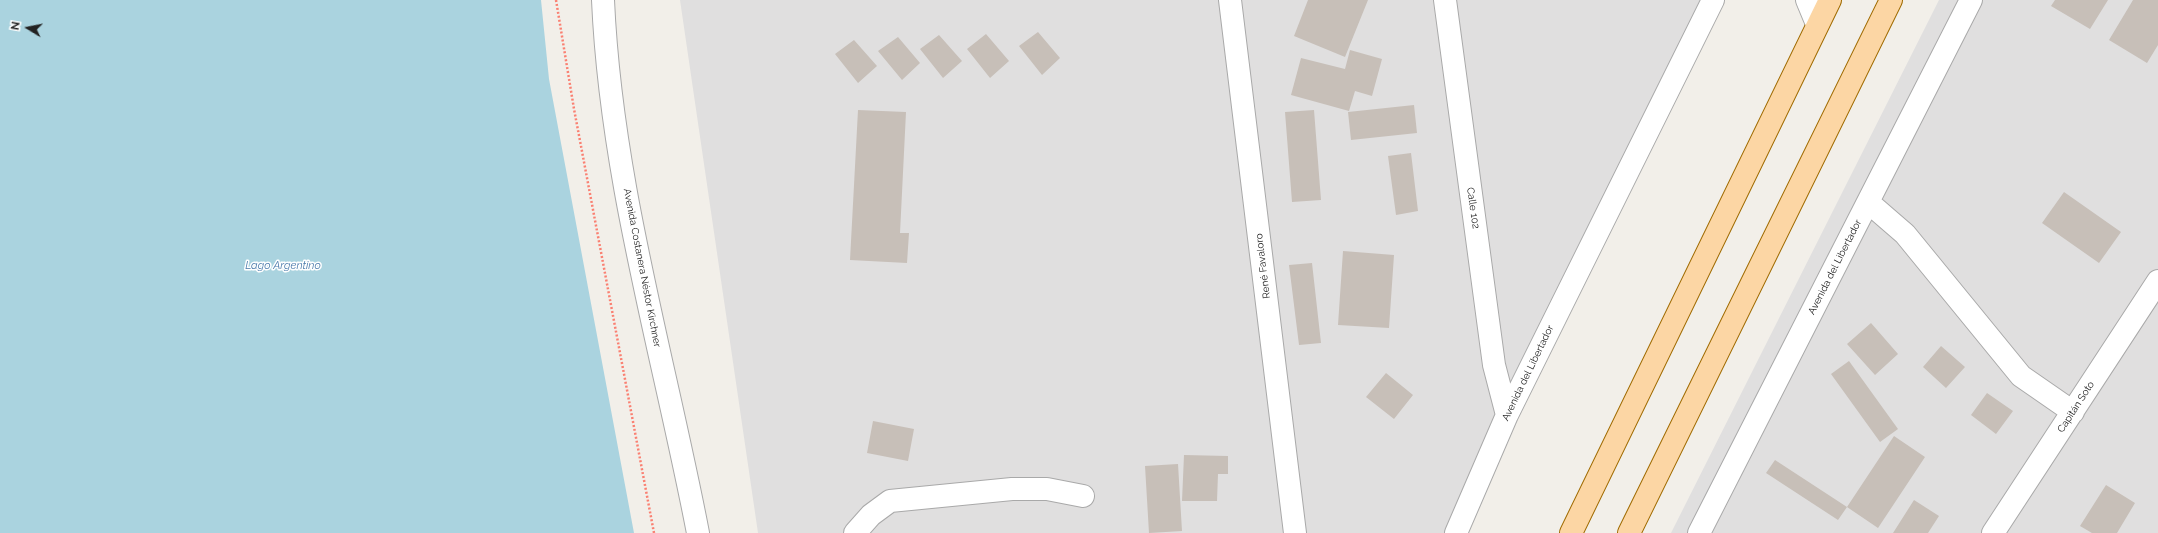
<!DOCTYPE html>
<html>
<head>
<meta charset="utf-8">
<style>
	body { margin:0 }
	#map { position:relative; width:2158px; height:533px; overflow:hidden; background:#f2efe9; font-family:Raleway,sans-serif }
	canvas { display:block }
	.north { position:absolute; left:8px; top:8px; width:40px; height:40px; -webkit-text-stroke:3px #fff; paint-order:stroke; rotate:280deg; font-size:11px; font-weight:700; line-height:16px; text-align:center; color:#222 }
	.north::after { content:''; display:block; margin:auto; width:14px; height:18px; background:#222; clip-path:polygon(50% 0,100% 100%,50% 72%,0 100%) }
</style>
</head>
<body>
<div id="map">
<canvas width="2158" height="533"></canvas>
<div class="north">N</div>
</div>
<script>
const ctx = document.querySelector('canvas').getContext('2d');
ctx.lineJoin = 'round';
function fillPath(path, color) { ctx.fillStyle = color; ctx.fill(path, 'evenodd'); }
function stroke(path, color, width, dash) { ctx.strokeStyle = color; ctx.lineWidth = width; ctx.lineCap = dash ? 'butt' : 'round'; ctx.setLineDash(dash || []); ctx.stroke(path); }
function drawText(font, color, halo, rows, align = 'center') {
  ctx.font = font + ' Raleway,sans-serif'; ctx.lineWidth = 3; ctx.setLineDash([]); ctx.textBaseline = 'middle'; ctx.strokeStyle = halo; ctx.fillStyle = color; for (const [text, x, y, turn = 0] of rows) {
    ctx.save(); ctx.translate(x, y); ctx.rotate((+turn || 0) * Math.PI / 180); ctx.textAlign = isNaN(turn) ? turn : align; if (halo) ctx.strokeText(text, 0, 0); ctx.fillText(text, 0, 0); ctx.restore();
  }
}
const residential = new Path2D(`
	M680,0H1721L1463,533H758Z
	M1939,0H2158V533H1671Z`);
const water = new Path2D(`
	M0,0H541L549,79L634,533H0Z`);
const building = new Path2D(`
	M1308,0H1368L1345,57L1294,36Z
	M2055,0H2108L2090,29L2051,6Z
	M2133,0H2158V45L2147,63L2109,40Z
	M1038,32L1060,58L1042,75L1019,46Z
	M986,34L1009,61L990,78L967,49Z
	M939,35L962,61L943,78L920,49Z
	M898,37L920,63L902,80L878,51Z
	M854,40L877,66L858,83L835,54Z
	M1350,50L1382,59L1372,96L1355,91L1349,111L1291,95L1301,58L1345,69Z
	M1414,105L1417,133L1351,140L1348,112Z
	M858,110L906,112L900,233H909L907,263L850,260Z
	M1314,110L1321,200L1292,202L1285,112Z
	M1411,153L1418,211L1396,215L1388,156Z
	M2064,192L2121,232L2099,263L2042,223Z
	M1343,251L1394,255L1389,328L1338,325Z
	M1312,263L1321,343L1299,345L1289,265Z
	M1871,323L1898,354L1875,375L1847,344Z
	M1941,346L1965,367L1946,388L1923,367Z
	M1849,361L1898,429L1880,442L1831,374Z
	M1386,373L1413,395L1394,419L1366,397Z
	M1987,393L2013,411L1996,434L1971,415Z
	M873,421L914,429L908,461L867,453Z
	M1894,436L1925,457L1878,528L1847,507Z
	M1184,455L1228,456V474H1218L1217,501H1182Z
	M1775,460L1847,507L1838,520L1766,473Z
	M1178,464L1182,531L1149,533L1145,466Z
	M2106,485L2135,503L2117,533H2092L2080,526Z
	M1914,500L1939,516L1928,533H1893Z`);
const path = new Path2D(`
	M556,0L574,109L654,533`);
const minor = new Path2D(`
	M603,0C611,181 664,356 698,533
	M1230,0L1295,533
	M1445,0L1494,365L1507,415
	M1807,0L1817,24
	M1868,202L1905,234L2021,376L2073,412
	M855,533L871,515L890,501L1012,489H1047L1083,496
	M1456,533L1507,415L1713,0
	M1699,533L1971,0
	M1993,533L2158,281`);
const major = new Path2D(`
	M1571,533L1830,0
	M1629,533L1891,0`);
const streetNames = [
	["Calle 102",1473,208,82],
	["René Favaloro",1263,266,-97],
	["Avenida del Libertador",1835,267,-63],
	["Avenida Costanera Néstor Kirchner",642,268,79],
	["Avenida del Libertador",1528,373,-64],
	["Capitán Soto",2076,407,-57]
];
const waterNames = [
	["Lago Argentino",283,266]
];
fillPath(residential, '#e0dfdf');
fillPath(water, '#aad3df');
fillPath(building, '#c7bfb8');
stroke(minor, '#a9a9a9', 24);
stroke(major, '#a06b00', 24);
stroke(path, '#fa8072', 2.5, [2, 2]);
stroke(minor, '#fff', 22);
stroke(major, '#fcd6a4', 22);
drawText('10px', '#222', '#fff', streetNames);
drawText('italic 11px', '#4a7aab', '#fff', waterNames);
</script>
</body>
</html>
